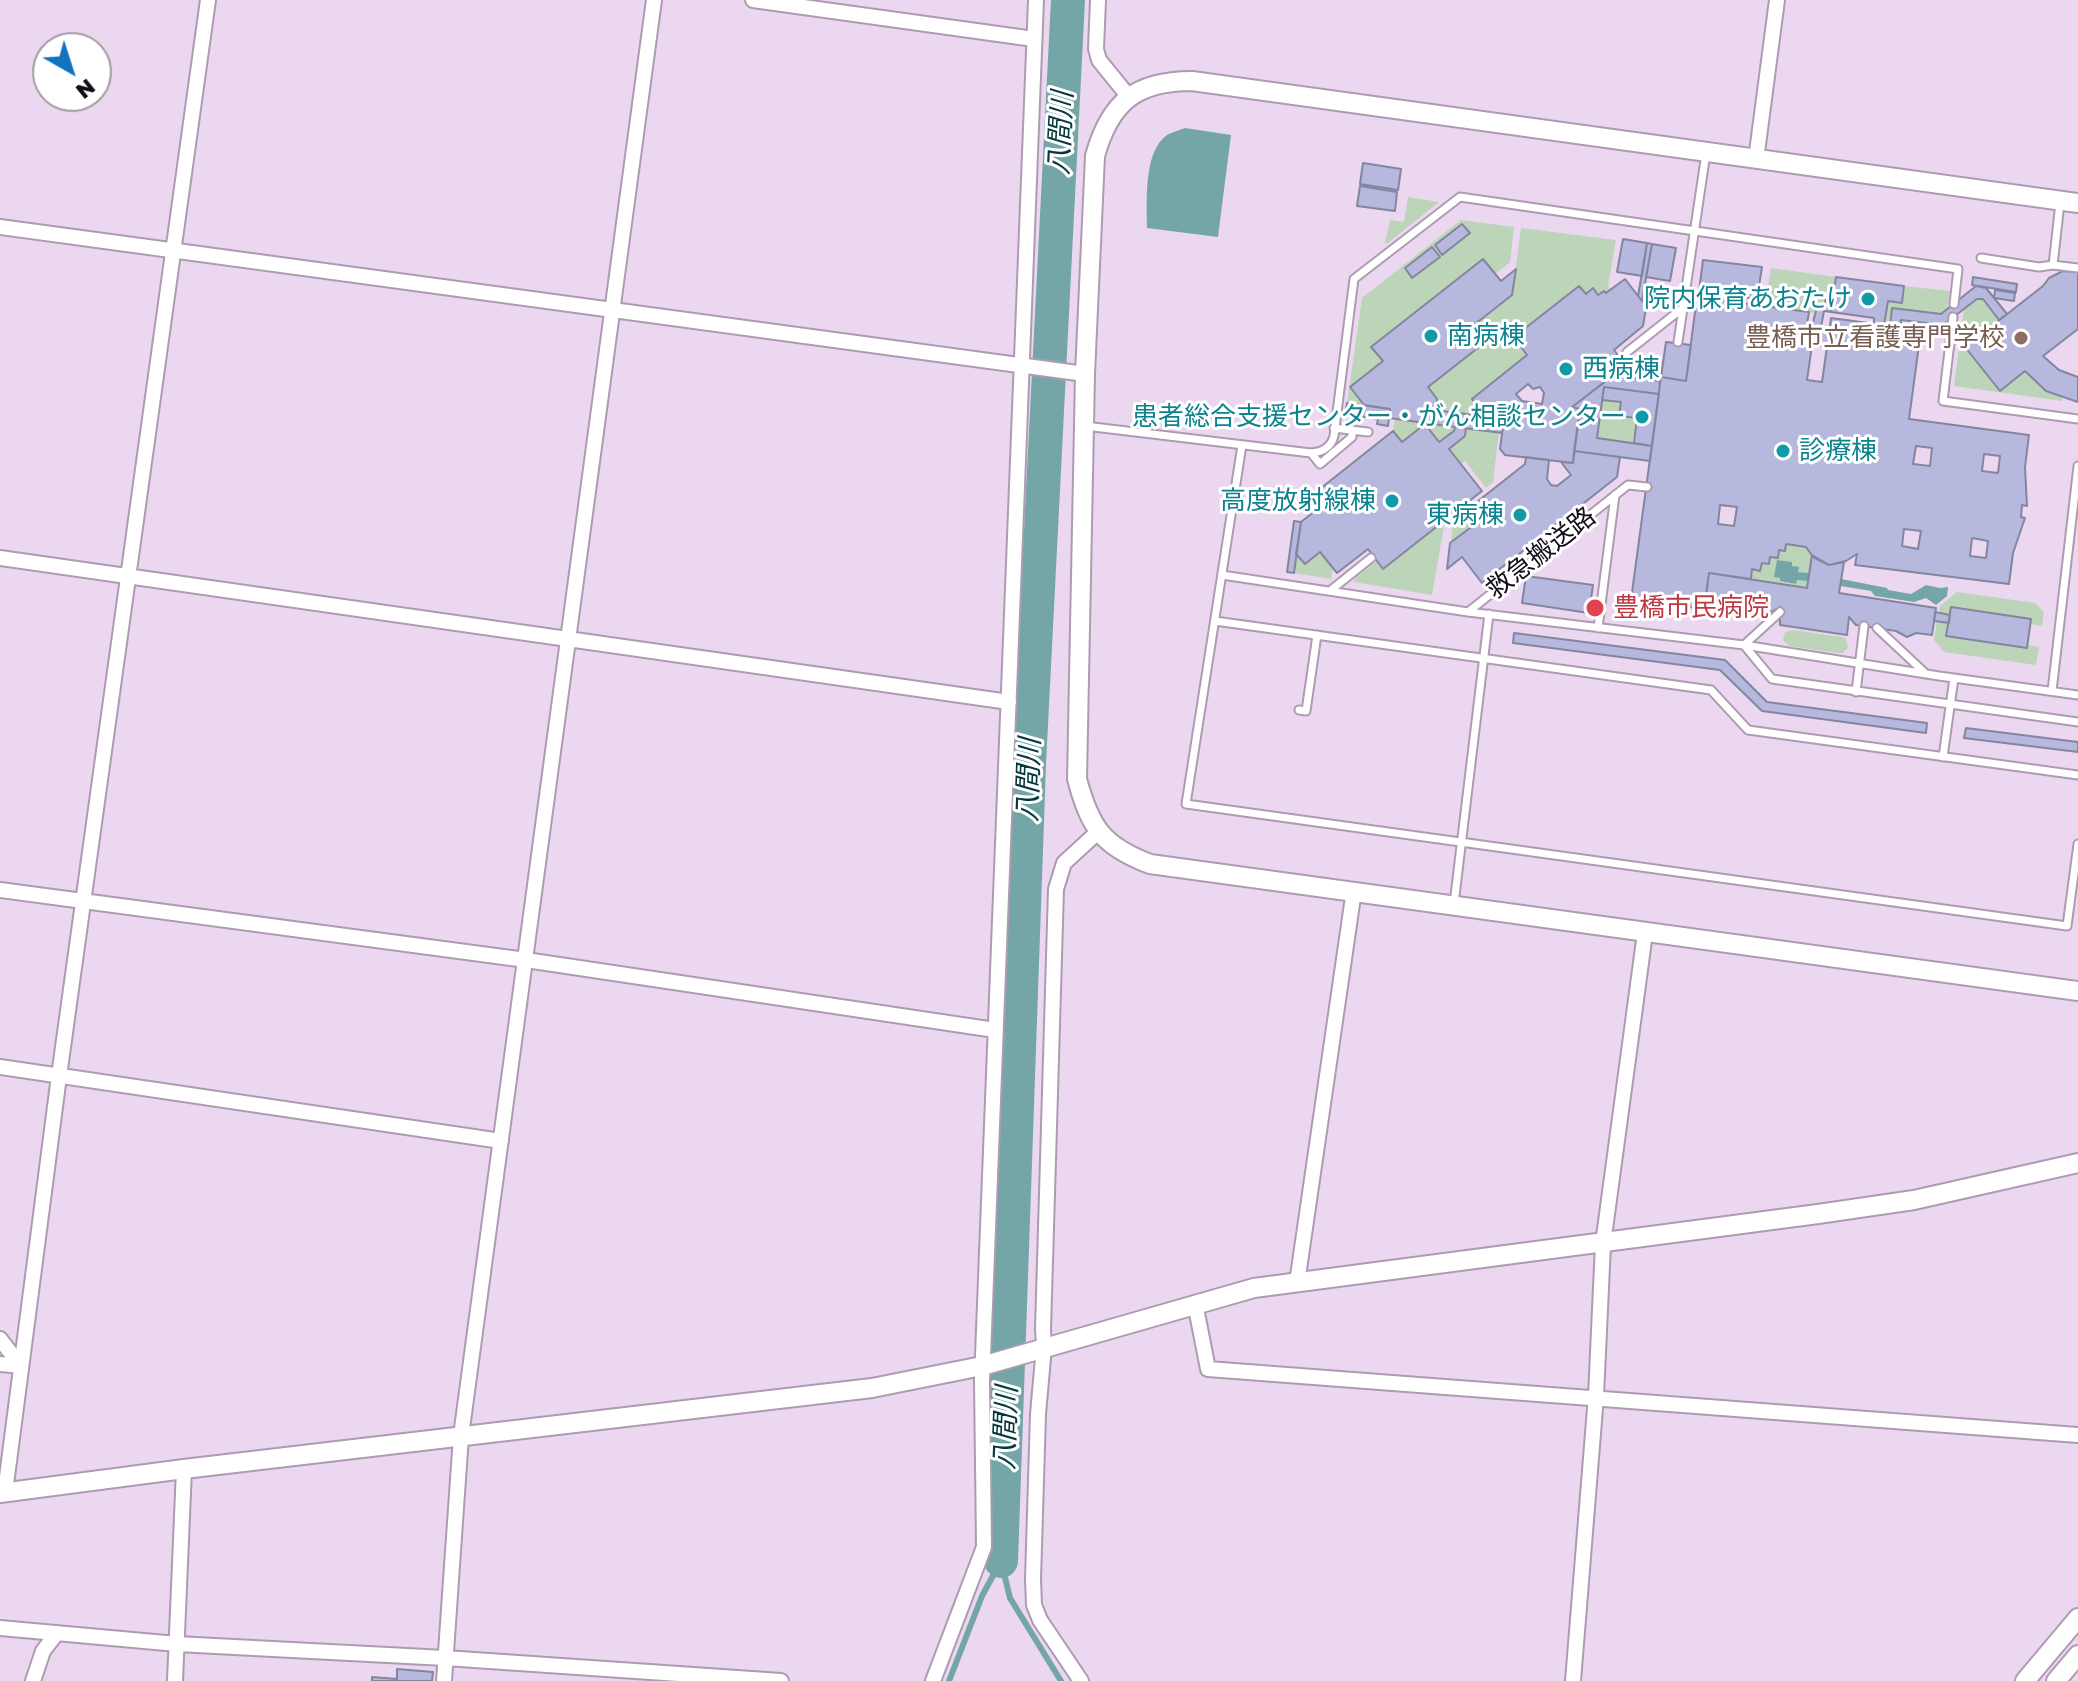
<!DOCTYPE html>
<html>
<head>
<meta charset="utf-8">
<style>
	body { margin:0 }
	#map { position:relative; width:2078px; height:1681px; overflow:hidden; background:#ebd8f0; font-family:"Golos Text",sans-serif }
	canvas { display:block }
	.north { position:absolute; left:32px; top:32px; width:80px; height:80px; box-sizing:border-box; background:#fff; border:2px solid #a09ea1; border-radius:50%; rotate:141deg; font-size:22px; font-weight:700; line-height:32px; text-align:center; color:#120c14 }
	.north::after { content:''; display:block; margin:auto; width:28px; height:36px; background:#1273bf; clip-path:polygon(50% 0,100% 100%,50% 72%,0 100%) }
</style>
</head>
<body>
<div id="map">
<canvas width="2078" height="1681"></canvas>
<div class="north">N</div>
</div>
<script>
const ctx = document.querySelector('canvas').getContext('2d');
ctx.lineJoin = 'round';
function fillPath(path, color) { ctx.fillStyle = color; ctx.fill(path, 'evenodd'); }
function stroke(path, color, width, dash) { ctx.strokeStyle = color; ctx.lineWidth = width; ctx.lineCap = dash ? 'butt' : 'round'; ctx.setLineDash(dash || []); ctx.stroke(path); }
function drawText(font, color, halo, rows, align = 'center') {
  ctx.font = font + ' "Golos Text","Noto Sans JP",sans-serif'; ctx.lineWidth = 6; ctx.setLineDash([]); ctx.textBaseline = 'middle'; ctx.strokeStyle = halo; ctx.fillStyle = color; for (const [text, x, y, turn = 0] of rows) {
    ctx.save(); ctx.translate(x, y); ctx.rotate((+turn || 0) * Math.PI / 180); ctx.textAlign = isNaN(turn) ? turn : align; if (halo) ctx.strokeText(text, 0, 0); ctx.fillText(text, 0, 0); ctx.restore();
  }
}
const green = new Path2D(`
	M1408,197L1439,202L1388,243H1385L1390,220L1404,222Z
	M1461,220L1514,227L1510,262L1495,274L1483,259L1372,347L1383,361L1350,388L1364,405L1347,403L1362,298Z
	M1521,228L1616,240L1608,286L1611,290L1598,295L1592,289L1586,294L1579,286L1514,337L1527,355L1472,399L1486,416L1435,410L1428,387L1483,344L1470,328L1512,295Z
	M1771,268L1836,277L1833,297H1826L1824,311L1820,306L1817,307L1814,313L1765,306Z
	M1904,286L1950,291L1947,309L1941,314L1893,308L1890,326L1885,325L1888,301L1901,303Z
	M1977,299H1983L1999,320L1965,348L1999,390L2025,371L2046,391L2063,398L2062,401L1954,386L1964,309Z
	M1602,400L1621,402L1619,416L1637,418L1634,443L1597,438Z
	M1395,419L1455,427L1454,431L1439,442L1425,425L1402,442L1393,431Z
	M1466,428L1499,432L1493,482L1486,488L1465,461L1461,464L1449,449L1465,436Z
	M1468,509L1478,521L1451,543L1453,520Z
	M1445,520L1432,595L1354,582L1355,578L1377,561L1384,569Z
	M1786,544L1806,547L1812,555L1808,574L1798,572L1792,566V562L1777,560L1780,581L1795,584L1797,580L1807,581L1806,588L1751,579L1752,569L1760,570L1762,563L1769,564L1770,557Z
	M1320,552L1333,567L1331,579L1294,573L1296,554L1305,564Z
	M1957,592L2035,603L2044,612L2042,626L2030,624L2031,619L1939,613L1940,606Z
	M1937,621L1949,623L1947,636L2026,648L2027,645L2039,647L2036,665L1944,652L1934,640Z
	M1793,630L1842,637L1846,639L1848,647L1843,653H1838L1789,646L1783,640L1785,632Z`);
const water = new Path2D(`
	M1185,128L1231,135L1218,237L1147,228C1147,202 1143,152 1167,135C1172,132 1180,130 1185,128Z
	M1777,560L1792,562V566L1799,567L1798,572L1808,573L1810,570L1807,588V581L1797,580L1796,584L1780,581V578L1774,577Z
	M1841,579L1887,588L1888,590L1911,594L1926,585L1940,588L1948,587L1947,596L1936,605L1926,598L1914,602L1875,596L1871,591L1841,586Z`);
const stream = new Path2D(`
	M1001,1561L1010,1598L1061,1681
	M949,1681L982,1596L1001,1561`);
const river = new Path2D(`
	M1001,1561L1029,764L1068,0`);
const building = new Path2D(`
	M1363,163L1401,169L1398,190L1360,184Z
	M1360,186L1397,192L1395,211L1357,206Z
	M1462,224L1470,233L1442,255L1435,245Z
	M1623,239L1647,243L1642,276L1617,272Z
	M1647,243L1652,244L1642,301L1638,296Z
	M1652,244L1676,248L1670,281L1646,277Z
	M1432,247L1440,257L1412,278L1405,268Z
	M1483,259L1501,281L1516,269L1512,295L1470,328L1483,344L1428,387L1437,399L1435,410L1427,409L1425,423L1389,418L1390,409L1364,405L1350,387L1383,361L1371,347Z
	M1703,260L1762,267L1757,299L1742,297L1741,303L1731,302V295L1699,291Z
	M2063,271L2078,272V329L2043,356L2059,370L2078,377V402L2046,391L2025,371L2000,391L1965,347L2043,286L2049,278Z
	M1836,277L1904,286L1902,303L1888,301L1884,325L1874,324V318L1831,312Z
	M1973,277L2017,284L2016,292L1972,285Z
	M1625,279L1642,301L1647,302L1643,326L1614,350L1626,365L1572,407L1580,409L1573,463L1505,455L1500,449L1504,419L1486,416L1472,399L1527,355L1514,337L1579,286L1586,294L1593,288L1598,295L1604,291L1606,293ZM1528,384L1533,389L1540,387L1544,393L1542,404L1522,401L1516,394Z
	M1976,286L1986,288L2007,314L1999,320L1983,299H1977L1943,325L1901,320V327L1890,326L1892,308L1941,314Z
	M1995,290L2015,293L2014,301L1994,298Z
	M1826,296L1833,297L1831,312L1824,311Z
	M1697,297L1809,312L1806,330L1829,333L1831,318L1921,330L1909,419L2029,435L2025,467L2027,506L2022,505L2021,517L2025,518L2013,553L2009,584L1855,565L1857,554L1846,561L1829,565L1813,557L1806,547L1786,544L1785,551L1779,550L1778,558L1770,557L1769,564L1762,563L1760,571L1752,569L1751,579L1709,573L1704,609L1631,600L1661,377L1686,381ZM1812,345L1827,347L1822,382L1807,380ZM1916,446L1932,448L1930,466L1913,464ZM1984,454L2000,456L1998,473L1982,471ZM1720,505L1737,507L1734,526L1718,524ZM1904,529L1921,531L1918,549L1902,546ZM1972,538L1988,541L1986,558L1970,556Z
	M1817,306L1823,308L1824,311L1820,332L1811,331Z
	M1666,342L1691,345L1686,381L1661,377Z
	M1614,375L1660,381L1659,394L1604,387L1597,438L1652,446L1650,461L1574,451L1580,409L1572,407Z
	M1604,387L1659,394L1652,446L1634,443L1637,418L1619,416L1621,402L1602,400Z
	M1347,403L1390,409L1388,426L1377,424L1378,419L1345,414Z
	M1427,409L1504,419L1502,433L1425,423Z
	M1425,424L1439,442L1454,431L1455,427L1466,428L1465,436L1449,449L1482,491L1383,569L1368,549L1337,573L1320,552L1305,564L1296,554L1301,522L1320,507L1311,496L1393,431L1402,442Z
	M1574,451L1620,457L1617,477L1482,583L1462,557L1447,569L1450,543L1478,522L1468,509L1525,464L1526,457L1549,460L1547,479L1551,485L1557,486L1571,475L1561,462L1573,463Z
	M1294,521L1301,522L1294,573L1287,572Z
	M1812,555L1829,565L1844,562L1839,593L1936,608L1932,635L1916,633L1907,637L1896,631L1856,625L1849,617L1847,635L1780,625V607L1771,612L1705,604L1709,573L1807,588Z
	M1526,576L1593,585L1589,613L1522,603Z
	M1951,607L2031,619L2027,648L1946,636Z
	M1935,612L1950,615L1949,623L1934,621Z
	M1514,633L1725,660L1767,702L1927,723L1926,733L1762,711L1720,670L1513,643Z
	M1966,728L2078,742V752L1964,738Z
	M397,1669L433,1672L432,1681H372V1677L397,1679Z`);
const service = new Path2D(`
	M1981,258L2039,267L2053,265L2078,268
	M2053,265L2060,203
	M1953,317L1943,401L2078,419
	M1678,342L1706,153
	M1627,352L1684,307
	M1085,426L1311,453C1322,452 1331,448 1334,436L1354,279L1460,197L1958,269L1954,304
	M1334,428L1368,432
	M1242,445L1186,804L2067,926L2078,844
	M1311,453L1320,464L1352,437V430
	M1222,575L1468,612L1744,645L1939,676L2078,695
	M1331,590L1371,558
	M1468,612L1628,485L1647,487
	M1780,612L1744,645L1772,679L2078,722
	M1215,621L1711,690L1748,730L2078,775
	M1598,628L1615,495
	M1877,628L1925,673
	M2052,691L2078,466
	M1856,692L1864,626
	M1299,710L1306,711L1317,635
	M1943,757L1954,678
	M1454,904L1489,614`);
const minor = new Path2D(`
	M753,0L1034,39
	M1098,0L1096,49L1099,60L1129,97
	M1756,160L1777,0
	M0,227L1085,374
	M0,558L1009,702
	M0,890L526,960L995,1030
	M0,1067L501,1141
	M1297,1283L1354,890
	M1195,1303L1208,1369L2078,1435
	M0,1339L21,1366L0,1364
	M5,1492L59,1076L208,0
	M0,1628L177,1644L445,1658L781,1681
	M33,1681L43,1651L57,1633
	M175,1681L184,1469
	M444,1681L461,1436L654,0
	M933,1681L984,1547L982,1381L1036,0
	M1081,1681L1040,1620L1034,1605L1033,1579L1038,1414L1044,1347L1043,1329L1056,889L1064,863L1100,830
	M1573,1681L1596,1396L1603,1244L1645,933`);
const tertiary = new Path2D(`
	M2078,203L1192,81C1136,81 1110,102 1095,156L1085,374L1077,779C1090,827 1102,846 1150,864L2078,991
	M0,1493L184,1469L872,1388L982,1366L1254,1288L1818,1214L1914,1200L2078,1163
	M2025,1681L2078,1618
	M2056,1681L2078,1655`);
const markers = [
	[1868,299,8,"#0f9aa8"],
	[1431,336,8,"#0f9aa8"],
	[2021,338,8,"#8d6e63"],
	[1566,369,8,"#0f9aa8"],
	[1642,417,8,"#0f9aa8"],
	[1783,451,8,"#0f9aa8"],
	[1392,501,8,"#0f9aa8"],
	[1520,515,8,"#0f9aa8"],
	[1595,608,10,"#e0444e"]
];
const cultureNames = [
	["院内保育あおたけ",1852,299],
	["南病棟",1447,336,"left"],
	["西病棟",1582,369,"left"],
	["患者総合支援センター・がん相談センター",1626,417],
	["診療棟",1799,451,"left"],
	["高度放射線棟",1376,501],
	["東病棟",1504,515]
];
const educationNames = [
	["豊橋市立看護専門学校",2005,338]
];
const streetNames = [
	["救急搬送路",1541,553,-38]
];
const healthNames = [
	["豊橋市民病院",1613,608]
];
const waterNames = [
	["八間川",1061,133,-87],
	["八間川",1029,780,-88],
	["八間川",1006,1428,-88]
];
fillPath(green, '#bcd5b8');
fillPath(water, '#74a6a8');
stroke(stream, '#74a6a8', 6);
stroke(river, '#74a6a8', 34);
fillPath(building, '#b7b8de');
stroke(building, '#84859e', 2);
stroke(service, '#ae9bb2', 11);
stroke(minor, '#ae9bb2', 18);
stroke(tertiary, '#ae9bb2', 22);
stroke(service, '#fff', 7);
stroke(minor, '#fff', 14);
stroke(tertiary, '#fff', 18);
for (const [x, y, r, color] of markers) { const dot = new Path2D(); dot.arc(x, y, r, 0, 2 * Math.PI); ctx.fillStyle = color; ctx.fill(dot); stroke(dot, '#fff', 3); }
drawText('26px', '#0d838f', '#fff', cultureNames, 'right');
drawText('26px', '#785e54', '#fff', educationNames, 'right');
drawText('26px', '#120c14', '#fff', streetNames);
drawText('26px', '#be3a42', '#fff', healthNames, 'left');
drawText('italic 28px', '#05383a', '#fff', waterNames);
</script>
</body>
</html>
